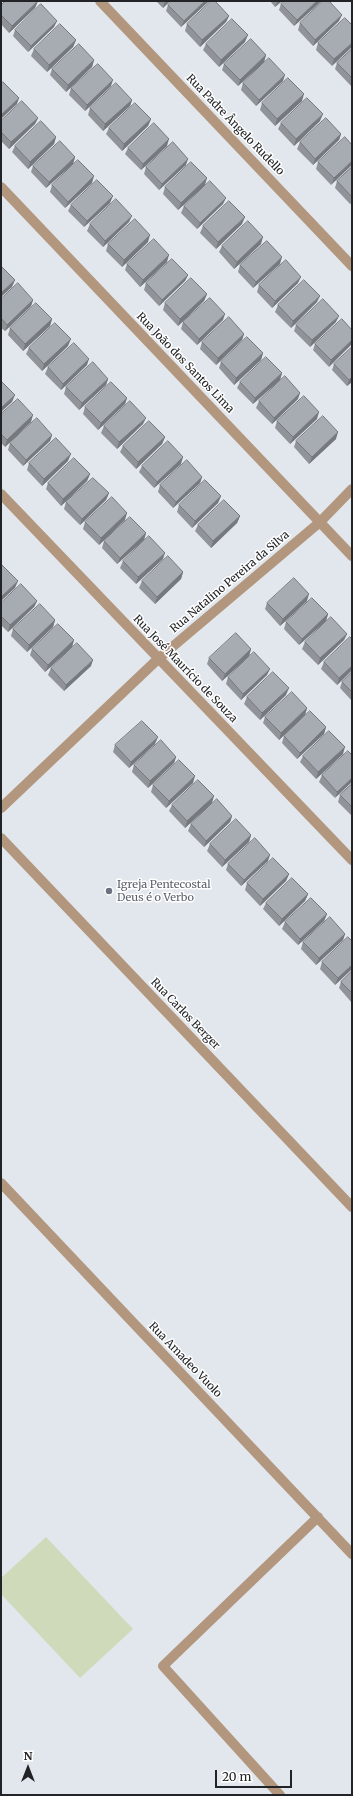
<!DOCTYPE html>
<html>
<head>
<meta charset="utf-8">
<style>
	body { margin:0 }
	#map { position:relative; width:353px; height:1796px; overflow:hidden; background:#e2e7ed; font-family:Merriweather,serif }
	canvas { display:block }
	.frame { position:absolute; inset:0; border:2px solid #222326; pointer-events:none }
	.north { position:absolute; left:8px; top:1748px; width:40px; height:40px; -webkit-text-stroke:3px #fff; paint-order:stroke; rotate:0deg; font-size:11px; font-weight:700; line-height:16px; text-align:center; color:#222326 }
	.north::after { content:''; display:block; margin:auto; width:14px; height:18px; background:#222326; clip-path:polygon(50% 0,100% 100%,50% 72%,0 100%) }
	.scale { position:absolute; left:215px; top:1770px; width:77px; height:18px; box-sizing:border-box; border:2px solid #222326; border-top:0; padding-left:5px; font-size:12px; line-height:14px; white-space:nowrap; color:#222326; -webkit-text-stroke:3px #fff; paint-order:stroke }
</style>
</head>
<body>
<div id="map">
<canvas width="353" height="1796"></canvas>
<div class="frame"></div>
<div class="north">N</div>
<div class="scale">20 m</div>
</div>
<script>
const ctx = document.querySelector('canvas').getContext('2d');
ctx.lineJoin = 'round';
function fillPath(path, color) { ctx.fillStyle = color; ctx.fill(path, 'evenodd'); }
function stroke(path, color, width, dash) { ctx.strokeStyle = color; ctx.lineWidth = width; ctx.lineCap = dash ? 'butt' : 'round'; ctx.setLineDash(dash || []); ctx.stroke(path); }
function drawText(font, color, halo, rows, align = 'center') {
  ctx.font = font + ' Merriweather,serif'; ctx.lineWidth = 3; ctx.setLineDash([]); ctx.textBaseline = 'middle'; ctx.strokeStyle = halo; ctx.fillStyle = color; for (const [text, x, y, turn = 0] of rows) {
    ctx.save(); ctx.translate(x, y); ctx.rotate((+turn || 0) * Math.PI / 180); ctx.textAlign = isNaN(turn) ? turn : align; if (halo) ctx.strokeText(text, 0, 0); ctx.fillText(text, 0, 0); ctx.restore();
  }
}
const green = new Path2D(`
	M46,1537L133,1629L80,1678L1,1594V1578Z`);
const minor = new Path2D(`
	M100,1L352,266
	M1,187L352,556
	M1,494L352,860
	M1,808L158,659L320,522L352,489
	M1,838L352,1207
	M1,1183L352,1554
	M280,1795L163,1666L318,1517`);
const wall = new Path2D(`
	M38,1L35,8L9,33L1,24V5Z
	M156,1H170L163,8Z
	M270,1H282L275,7Z
	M208,2L181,27L166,11L168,5Z
	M321,2L294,26L279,10L281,4Z
	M229,16L226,22L200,47L185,31L187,24Z
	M339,21L313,46L298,30L300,23Z
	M352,25L332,66L316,50L318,43Z
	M54,27L28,52L13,36L15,30Z
	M76,40L73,47L47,72L31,56L34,49Z
	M245,42L219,67L203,50L206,44Z
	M352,49V84L351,86L335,69L337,63Z
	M266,55L264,62L238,86L222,70L224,64Z
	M94,60L92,67L66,92L50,75L52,69Z
	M283,81L256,106L241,90L243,83Z
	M111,86L85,111L69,95L71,88Z
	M132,100L130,106L103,131L88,115L90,108Z
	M302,101L275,126L260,110L262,103Z
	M38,118L35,124L9,149L1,141V121Z
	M151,119L148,126L122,151L106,134L109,128Z
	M320,121L294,146L278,129L281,123Z
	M341,134L339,140L313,165L297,149L300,142Z
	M56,137L54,144L28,169L12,152L15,146Z
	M352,145L331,185L316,169L318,162Z
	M167,146L141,170L125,154L128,148Z
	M75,157L73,164L46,188L31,172L33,166Z
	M186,165L159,190L144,174L146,167Z
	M352,167V203L350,204L335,188L337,181Z
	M92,183L65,208L50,192L52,185Z
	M205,185L178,210L163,194L165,187Z
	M110,203L84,227L68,211L71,205Z
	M223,204L197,229L181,213L184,206Z
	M129,222L103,247L87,231L90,224Z
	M242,224L216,249L200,233L203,226Z
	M148,242L122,267L106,251L108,244Z
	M261,244L234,269L219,252L222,246Z
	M167,262L140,287L125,270L127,264Z
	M280,264L253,288L238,272L240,265Z
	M188,275L185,281L159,306L144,290L146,283Z
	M298,283L272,308L257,292L259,285Z
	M207,294L204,301L178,326L163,310L165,303Z
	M1,299L33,300L31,306L5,331L1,328Z
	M317,302L291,328L275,312L278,305Z
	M52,319L50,326L23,351L8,335L10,328Z
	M223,320L197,345L181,329L183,322Z
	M336,322L310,347L294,331L296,325Z
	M352,330L329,367L313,350L315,344Z
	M244,334L242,340L216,365L200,349L202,342Z
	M68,346L42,371L26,354L29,348Z
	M263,353L261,360L234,385L219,368L221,362Z
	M334,364L352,382L347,386L332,370Z
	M87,365L61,390L45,374L48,367Z
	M282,373L280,380L253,404L237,388L240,382Z
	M108,379L106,385L79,410L64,394L66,387Z
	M127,398L125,404L98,430L83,414L85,407Z
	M298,399L272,424L256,408L259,401Z
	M1,414L31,422L5,447L1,443Z
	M317,419L290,444L275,428L277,421Z
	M143,424L117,449L101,433L104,426Z
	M52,435L50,441L23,466L8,450L10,443Z
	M165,437L162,444L136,469L120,452L123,446Z
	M336,439L309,464L294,447L296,441Z
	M68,461L42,486L27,470L29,463Z
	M181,464L154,488L139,472L142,466Z
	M90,474L87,481L61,506L46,489L48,483Z
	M202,477L200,483L173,508L158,492L160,485Z
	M109,493L106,500L80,525L64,509L66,502Z
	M221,496L218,503L192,528L177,512L179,505Z
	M240,516L237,523L211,548L195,531L198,525Z
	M125,520L99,545L83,529L85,522Z
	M146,533L144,540L117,564L102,548L104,541Z
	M163,559L136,584L120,568L123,561Z
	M183,572L181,579L155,604L139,588L142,581Z
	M37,601L34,607L8,632L1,625V603Z
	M307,601L280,626L265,609L267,603Z
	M328,614L326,621L299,645L284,629L286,622Z
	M55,620L53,627L27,652L11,636L13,629Z
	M347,634L344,640L318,665L302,649L305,642Z
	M352,639V670L337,685L321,669L324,662Z
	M74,640L72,647L45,672L30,655L32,649Z
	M251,649L249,656L222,681L207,664L209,658Z
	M91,666L64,691L48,675L51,668Z
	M352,672V701L340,688L342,682Z
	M267,675L241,700L226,684L228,677Z
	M286,695L260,720L244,704L247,697Z
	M307,708L305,715L279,740L263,723L265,717Z
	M326,727L324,734L297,759L282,743L284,736Z
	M155,744L129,768L113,752L115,745Z
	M343,754L316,779L300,762L303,756Z
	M352,755L335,798L319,782L322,775Z
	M176,757L174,763L148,788L132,772L134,765Z
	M193,783L166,808L151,792L153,785Z
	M352,784V816L338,802L340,795Z
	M212,803L185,828L169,811L172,805Z
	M232,816L230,822L204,847L188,831L191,824Z
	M251,835L249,842L222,867L207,851L210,844Z
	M268,861L241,886L226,870L228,864Z
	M289,874L286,881L260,906L245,890L247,883Z
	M308,894L305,901L279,926L263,909L266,903Z
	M327,914L324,921L298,945L282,929L285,922Z
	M345,934L343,940L316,965L301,949L303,942Z
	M352,941V969L335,985L320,969L322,962Z
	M352,971V1003L339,988L341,982Z`);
const shadedWall = new Path2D(`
	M38,1L35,8L9,33L12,26Z
	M165,1H170L163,8Z
	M205,1H208V2L181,27L184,21Z
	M278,1H282L275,7Z
	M317,1H321L294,26L297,20Z
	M342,15L339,21L313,46L315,40Z
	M229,16L226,22L200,47L202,40Z
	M57,21L54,27L28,52L31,46Z
	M248,35L245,42L219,67L221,60Z
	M76,40L73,47L47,72L49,65Z
	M352,43V47L332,66L334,59Z
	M266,55L264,62L238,86L240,80Z
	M94,60L92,67L66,92L68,85Z
	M285,75L283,81L256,106L259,100Z
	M113,80L111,86L85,111L87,105Z
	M304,94L302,101L275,126L277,119Z
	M19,98L17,104L1,119V115Z
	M132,100L130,106L103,131L105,124Z
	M323,114L320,121L294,146L296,139Z
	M38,118L35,124L9,149L11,142Z
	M151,119L148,126L122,151L124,144Z
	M341,134L339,140L313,165L315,159Z
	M56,137L54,144L28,169L30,162Z
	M169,139L167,146L141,170L143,164Z
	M75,157L73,164L46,188L49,182Z
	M188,159L186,165L159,190L162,184Z
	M352,161V165L331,185L334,178Z
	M94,176L92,183L65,208L68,202Z
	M207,178L205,185L178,210L181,203Z
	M113,196L110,203L84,227L87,221Z
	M226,198L223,204L197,229L200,223Z
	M132,216L129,222L103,247L105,241Z
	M245,217L242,224L216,249L218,242Z
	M150,235L148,242L122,267L124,260Z
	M263,237L261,244L234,269L237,262Z
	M169,255L167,262L140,287L143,280Z
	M282,257L280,264L253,288L256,282Z
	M188,275L185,281L159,306L162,300Z
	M301,277L298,283L272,308L275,301Z
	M15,280L12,287L1,297V293Z
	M207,294L204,301L178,326L180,319Z
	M320,296L317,302L291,328L293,321Z
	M33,300L31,306L5,331L7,325Z
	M225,314L223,320L197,345L199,339Z
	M339,316L336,322L310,347L312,340Z
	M52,319L50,326L23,351L25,344Z
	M244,334L242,340L216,365L218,358Z
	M71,339L68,346L42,371L44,364Z
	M352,340V344L329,367L331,360Z
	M263,353L261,360L234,385L236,378Z
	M89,359L87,365L61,390L63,384Z
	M282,373L280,380L253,404L255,398Z
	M352,377V382L347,386L349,380Z
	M108,379L106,385L79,410L82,403Z
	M300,393L298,399L272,424L274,418Z
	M15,395L12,402L1,412V408Z
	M127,398L125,404L98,430L101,423Z
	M319,412L317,419L290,444L293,437Z
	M33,415L31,422L5,447L7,440Z
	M146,418L143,424L117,449L119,442Z
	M338,432L336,439L309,464L312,457Z
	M52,435L50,441L23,466L26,460Z
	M165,437L162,444L136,469L138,462Z
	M71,454L68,461L42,486L44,479Z
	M183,457L181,464L154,488L157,482Z
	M90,474L87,481L61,506L63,499Z
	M202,477L200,483L173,508L176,502Z
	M109,493L106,500L80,525L82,519Z
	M221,496L218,503L192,528L195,521Z
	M127,513L125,520L99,545L101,538Z
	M240,516L237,523L211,548L213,541Z
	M146,533L144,540L117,564L120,558Z
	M165,553L163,559L136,584L138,577Z
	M183,572L181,579L155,604L157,597Z
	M18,581L15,588L1,601V597Z
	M309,594L307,601L280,626L283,619Z
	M37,601L34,607L8,632L10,625Z
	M328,614L326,621L299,645L302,639Z
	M55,620L53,627L27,652L29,645Z
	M347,634L344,640L318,665L320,658Z
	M74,640L72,647L45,672L48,665Z
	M251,649L249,656L222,681L225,674Z
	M93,660L91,666L64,691L66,685Z
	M352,666V670L337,685L339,678Z
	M270,669L267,675L241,700L243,694Z
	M289,688L286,695L260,720L262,713Z
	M307,708L305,715L279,740L281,733Z
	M326,727L324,734L297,759L300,753Z
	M158,737L155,744L129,768L131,762Z
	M345,747L343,754L316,779L318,772Z
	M176,757L174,763L148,788L150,781Z
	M195,776L193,783L166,808L169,801Z
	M352,778V782L335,798L337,792Z
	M214,796L212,803L185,828L187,821Z
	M232,816L230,822L204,847L206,841Z
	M251,835L249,842L222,867L225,860Z
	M270,855L268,861L241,886L244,880Z
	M289,874L286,881L260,906L263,899Z
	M308,894L305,901L279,926L282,919Z
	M327,914L324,921L298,945L300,939Z
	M345,934L343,940L316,965L319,958Z
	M352,965V969L335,985L338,978Z`);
const building = new Path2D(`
	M6,1H38L12,26L1,15V5Z
	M172,1H205L184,21L168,5Z
	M211,1H215L229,16L202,40L187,24Z
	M284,1H317L297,20L281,4Z
	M323,1H329L342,15L315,40L300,23Z
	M41,4L57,21L31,46L15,30Z
	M345,18L352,25V43L334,59L318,43Z
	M232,19L248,35L221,60L206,44Z
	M60,24L76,40L49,65L34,49Z
	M251,39L266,55L240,80L224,64Z
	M79,44L94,60L68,85L52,69Z
	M352,49V78L337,63Z
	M269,58L285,75L259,100L243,83Z
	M98,64L113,80L87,105L71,88Z
	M288,78L304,94L277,119L262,103Z
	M3,82L19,98L1,115V84Z
	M116,83L132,100L105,124L90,108Z
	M307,98L323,114L296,139L281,123Z
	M22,101L38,118L11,142L1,132V121Z
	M135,103L151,119L124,144L109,128Z
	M326,118L341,134L315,159L300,142Z
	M41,121L56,137L30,162L15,146Z
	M154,123L169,139L143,164L128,148Z
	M345,137L352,145V161L334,178L318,162Z
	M60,141L75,157L49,182L33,166Z
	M173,142L188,159L162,184L146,167Z
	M78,160L94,176L68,202L52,185Z
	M191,162L207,178L181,203L165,187Z
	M352,167V197L337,181Z
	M97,180L113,196L87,221L71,205Z
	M210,181L226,198L200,223L184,206Z
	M116,199L132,216L105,241L90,224Z
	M229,201L245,217L218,242L203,226Z
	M135,219L150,235L124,260L108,244Z
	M248,221L263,237L237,262L222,246Z
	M154,239L169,255L143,280L127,264Z
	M267,241L282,257L256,282L240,265Z
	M172,259L188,275L162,300L146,283Z
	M286,260L301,277L275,301L259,285Z
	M1,266L15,280L1,293Z
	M191,278L207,294L180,319L165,303Z
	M304,280L320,296L293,321L278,305Z
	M18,283L33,300L7,325L1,318V299Z
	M210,298L225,314L199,339L183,322Z
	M323,299L339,316L312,340L296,325Z
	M36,303L52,319L25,344L10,328Z
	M229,317L244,334L218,358L202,342Z
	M342,319L352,330V340L331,360L315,344Z
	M55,323L71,339L44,364L29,348Z
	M247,337L263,353L236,378L221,362Z
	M74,343L89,359L63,384L48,367Z
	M352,347V377L349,380L334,364Z
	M266,357L282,373L255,398L240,382Z
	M93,362L108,379L82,403L66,387Z
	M285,376L300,393L274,418L259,401Z
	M1,381L15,395L1,408Z
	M111,382L127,398L101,423L85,407Z
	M304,396L319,412L293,437L277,421Z
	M18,399L33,415L7,440L1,434V414Z
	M130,401L146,418L119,442L104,426Z
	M323,416L338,432L312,457L296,441Z
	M37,418L52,435L26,460L10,443Z
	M149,421L165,437L138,462L123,446Z
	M56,438L71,454L44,479L29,463Z
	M168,441L183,457L157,482L142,466Z
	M74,458L90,474L63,499L48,483Z
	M187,460L202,477L176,502L160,485Z
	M93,478L109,493L82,519L66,502Z
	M205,480L221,496L195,521L179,505Z
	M112,497L127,513L101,538L85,522Z
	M224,500L240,516L213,541L198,525Z
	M130,517L146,533L120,558L104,541Z
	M149,536L165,553L138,577L123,561Z
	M168,556L183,572L157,597L142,581Z
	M2,565L18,581L1,597V566Z
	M294,578L309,594L283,619L267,603Z
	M21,584L37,601L10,625L1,616V603Z
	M312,598L328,614L302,639L286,622Z
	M40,604L55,620L29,645L13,629Z
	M331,617L347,634L320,658L305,642Z
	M58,624L74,640L48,665L32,649Z
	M236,633L251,649L225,674L209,658Z
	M350,637L352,639V666L339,678L324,662Z
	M77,643L93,660L66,685L51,668Z
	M254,652L270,669L243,694L228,677Z
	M273,672L289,688L262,713L247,697Z
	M352,672V692L342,682Z
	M292,692L307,708L281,733L265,717Z
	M310,711L326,727L300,753L284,736Z
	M142,721L158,737L131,762L115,745Z
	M329,731L345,747L318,772L303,756Z
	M161,740L176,757L150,781L134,765Z
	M348,751L352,755V778L337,792L322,775Z
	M179,760L195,776L169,801L153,785Z
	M198,780L214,796L187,821L172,805Z
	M352,784V807L340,795Z
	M217,799L232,816L206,841L191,824Z
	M236,819L251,835L225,860L210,844Z
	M255,838L270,855L244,880L228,864Z
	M273,858L289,874L263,899L247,883Z
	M292,878L308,894L282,919L266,903Z
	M311,898L327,914L300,939L285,922Z
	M330,917L345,934L319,958L303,942Z
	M348,937L352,941V965L338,978L322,962Z
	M352,971V993L341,982Z`);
const markers = [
	[109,891,4,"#6b7280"]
];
const streetNames = [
	["Rua Padre Ângelo Rudello",235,125,46],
	["Rua João dos Santos Lima",185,363,46],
	["Rua Natalino Pereira da Silva",230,582,-40],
	["Rua José Maurício de Souza",185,669,46],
	["Rua Carlos Berger",185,1014,46],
	["Rua Amadeo Vuolo",185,1360,46]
];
const worshipNames = [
	["Igreja Pentecostal",117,885],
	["Deus é o Verbo",117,898]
];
fillPath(green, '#cedaba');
stroke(minor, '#b2977e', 10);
fillPath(wall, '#909499');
fillPath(shadedWall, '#75787d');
fillPath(building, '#a7acb2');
stroke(building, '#75787d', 1);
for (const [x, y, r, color] of markers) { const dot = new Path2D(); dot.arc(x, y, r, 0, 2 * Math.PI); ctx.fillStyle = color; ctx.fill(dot); stroke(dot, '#fff', 1.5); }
drawText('11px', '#222326', '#fff', streetNames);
drawText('11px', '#5b616d', '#fff', worshipNames, 'left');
</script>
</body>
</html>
